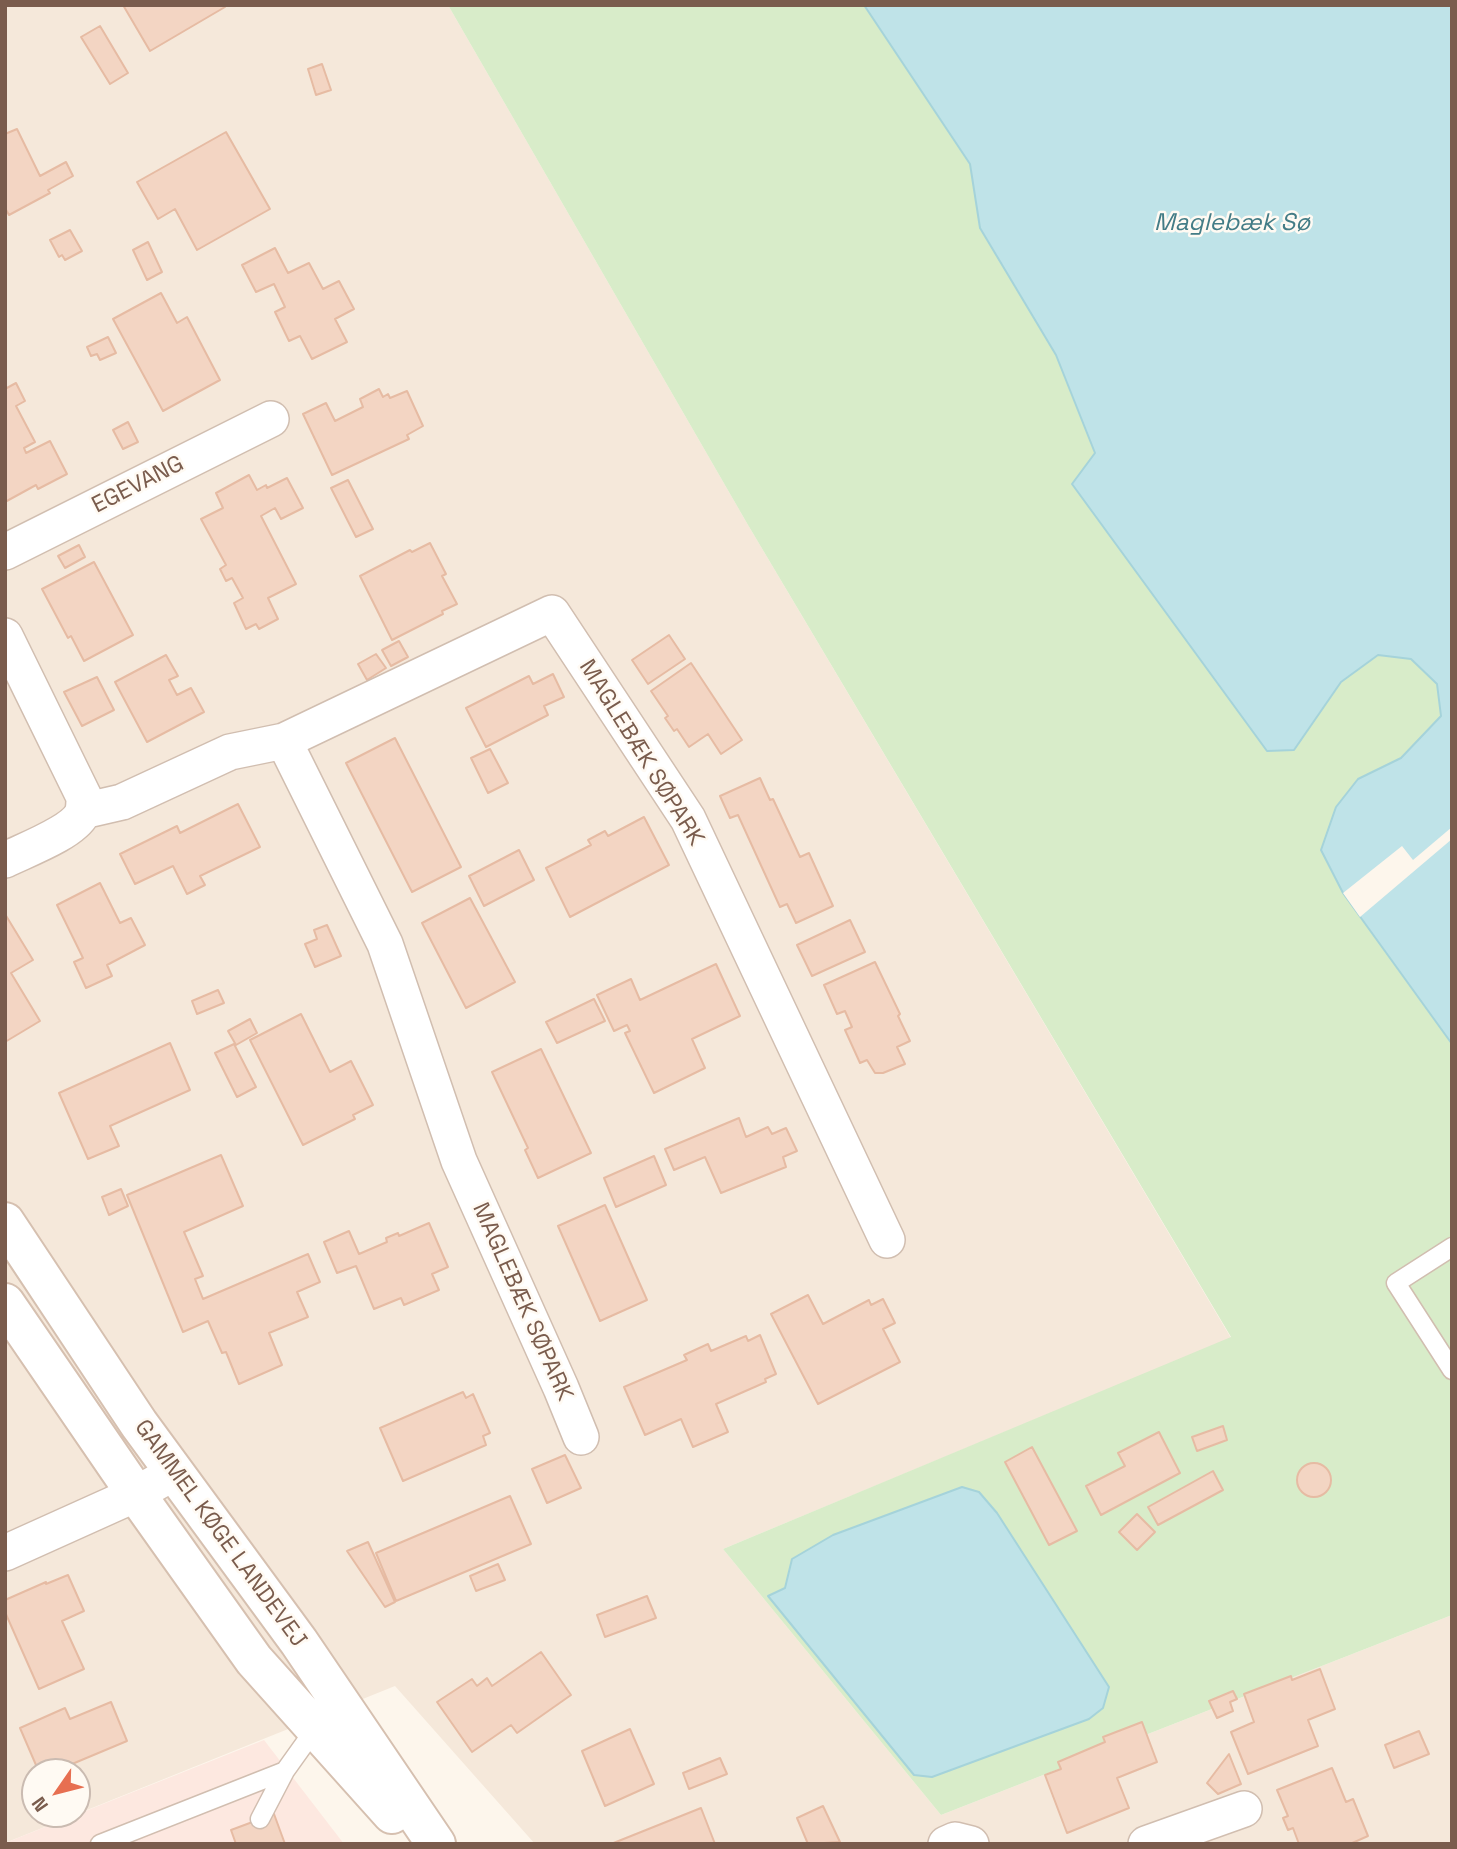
<!DOCTYPE html>
<html>
<head>
<meta charset="utf-8">
<style>
	body { margin:0 }
	#map { position:relative; width:1457px; height:1849px; overflow:hidden; background:#fdf6ec; font-family:"Space Grotesk",sans-serif }
	canvas { display:block }
	.frame { position:absolute; inset:0; border:7px solid #7a5c4d; pointer-events:none }
	.north { position:absolute; left:21px; top:1758px; width:70px; height:70px; box-sizing:border-box; background:#fffaf3; border:2px solid #cabbb1; border-radius:50%; rotate:235deg; font-size:19px; font-weight:700; line-height:28px; text-align:center; color:#7a5c4d }
	.north::after { content:''; display:block; margin:auto; width:24px; height:32px; background:#e76f51; clip-path:polygon(50% 0,100% 100%,50% 72%,0 100%) }
</style>
</head>
<body>
<div id="map">
<canvas width="1457" height="1849"></canvas>
<div class="frame"></div>
<div class="north">N</div>
</div>
<script>
const ctx = document.querySelector('canvas').getContext('2d');
ctx.lineJoin = 'round';
function fillPath(path, color) { ctx.fillStyle = color; ctx.fill(path, 'evenodd'); }
function stroke(path, color, width, dash) { ctx.strokeStyle = color; ctx.lineWidth = width; ctx.lineCap = dash ? 'butt' : 'round'; ctx.setLineDash(dash || []); ctx.stroke(path); }
function drawText(font, color, halo, rows, align = 'center') {
  ctx.font = font + ' "Space Grotesk",sans-serif'; ctx.lineWidth = 5; ctx.setLineDash([]); ctx.textBaseline = 'middle'; ctx.strokeStyle = halo; ctx.fillStyle = color; for (const [text, x, y, turn = 0] of rows) {
    ctx.save(); ctx.translate(x, y); ctx.rotate((+turn || 0) * Math.PI / 180); ctx.textAlign = isNaN(turn) ? turn : align; if (halo) ctx.strokeText(text, 0, 0); ctx.fillText(text, 0, 0); ctx.restore();
  }
}
const residential = new Path2D(`
	M5,5H448L748,525L1231,1338L723,1549L941,1815L1452,1615V1844H535L395,1686L5,1843ZM35,1772H77V1814H35Z`);
const commercial = new Path2D(`
	M264,1740L344,1844H5V1843Z`);
const green = new Path2D(`
	M448,5H864L970,164L980,228L1056,355L1095,453L1294,750L1341,682L1378,655L1411,659L1437,684L1441,716L1401,758L1358,779L1321,850L1343,893L1452,1044V1615L941,1815L723,1549L1231,1337L748,525Z`);
const water = new Path2D(`
	M864,5H1452V1044L1343,893L1321,850L1336,807L1358,779L1401,758L1441,716L1437,684L1411,659L1378,655L1341,682L1294,750L1267,751L1072,484L1095,453L1056,355L980,228L970,164Z
	M962,1487L979,1492L997,1513L1109,1687L1103,1708L1089,1719L932,1777L914,1775L768,1596L785,1588L792,1559L833,1535Z`);
const pier = new Path2D(`
	M1452,827V839L1360,917L1343,893L1402,846L1413,860Z`);
const building = new Path2D(`
	M123,5H224L225,7L150,51Z
	M100,26L128,73L110,84L81,37Z
	M322,64L331,90L316,95L308,69Z
	M17,129L40,176L66,162L73,176L48,190L50,193L9,215L5,208V134Z
	M226,132L270,209L197,250L175,209L158,219L137,182Z
	M70,230L82,251L65,260L62,255L59,257L50,240Z
	M148,242L162,272L147,280L133,250Z
	M275,248L288,273L309,263L323,289L339,281L354,309L335,319L347,342L312,359L300,336L289,341L275,312L285,307L274,284L256,292L242,265Z
	M161,293L177,323L187,317L220,380L163,411L113,319Z
	M108,337L116,353L100,360L97,354L91,356L87,347Z
	M16,383L25,401L16,406L35,442L24,448L26,453L50,441L67,474L38,489L36,485L5,502V389Z
	M379,389L383,397L388,394L390,398L407,391L423,426L407,435L409,439L332,475L303,414L326,403L335,421L363,407L360,399Z
	M128,422L138,442L123,449L113,430Z
	M249,475L257,490L266,485L267,488L287,478L303,508L281,519L275,508L261,516L296,584L268,598L278,619L259,629L256,624L246,629L234,603L243,598L232,578L226,581L220,569L226,565L201,519L223,508L216,493Z
	M348,480L373,529L356,537L331,488Z
	M430,543L446,574L442,576L457,604L442,611L443,614L392,640L360,576L410,550L412,552Z
	M79,545L85,557L65,568L58,556Z
	M94,562L133,635L84,661L71,636L68,638L42,589Z
	M669,635L685,659L648,684L632,660Z
	M399,641L408,657L391,666L382,650Z
	M376,654L386,668L367,680L358,664Z
	M166,655L178,676L169,680L177,695L191,688L204,712L147,742L115,682Z
	M691,663L742,740L721,754L708,734L689,747L677,729L674,731L665,718L668,716L651,691Z
	M553,674L564,697L544,706L548,715L486,747L466,708L529,676L533,684Z
	M97,677L114,710L82,726L64,692Z
	M395,738L461,867L412,892L346,763Z
	M490,749L508,783L488,793L471,758Z
	M760,778L770,800L773,799L800,857L809,853L833,906L796,923L787,904L780,907L738,815L730,818L720,796Z
	M238,804L260,847L200,876L205,885L187,894L173,866L135,884L120,854L177,826L180,833Z
	M644,817L669,865L570,917L546,868L591,845L588,840L605,831L608,836Z
	M519,850L534,880L484,906L469,876Z
	M100,883L120,923L131,918L145,945L107,965L112,976L86,988L74,962L83,958L57,905Z
	M470,898L515,982L466,1008L422,923Z
	M5,914L33,960L11,973L40,1021L5,1042Z
	M850,920L865,952L812,976L797,945Z
	M327,925L341,956L315,967L305,944L317,939L314,930Z
	M875,962L900,1014L898,1016L910,1041L897,1047L905,1064L883,1073H875L867,1060L860,1063L845,1030L852,1027L845,1011L837,1014L824,985Z
	M716,964L740,1016L692,1039L705,1068L654,1093L625,1033L630,1031L627,1025L614,1031L597,995L631,979L640,1000Z
	M218,990L224,1003L197,1014L192,1001Z
	M594,999L605,1021L557,1043L546,1022Z
	M301,1014L330,1072L351,1061L373,1105L353,1115L355,1119L303,1145L250,1040Z
	M250,1019L257,1033L236,1045L228,1031Z
	M170,1043L190,1090L110,1126L119,1146L88,1159L59,1093Z
	M234,1044L256,1087L237,1097L215,1053Z
	M541,1049L591,1153L538,1178L525,1150L528,1148L492,1072Z
	M739,1118L746,1137L768,1127L772,1134L786,1128L797,1151L783,1157L786,1167L721,1193L705,1157L674,1170L665,1149Z
	M221,1155L243,1206L184,1232L203,1276L195,1279L203,1299L308,1254L320,1282L297,1292L308,1317L269,1333L282,1365L239,1384L226,1352L222,1353L208,1321L183,1332L127,1195Z
	M654,1156L666,1185L616,1207L604,1178Z
	M121,1189L128,1206L109,1215L102,1197Z
	M605,1205L647,1300L600,1321L558,1226Z
	M429,1223L448,1267L432,1274L439,1290L404,1305L401,1298L374,1309L356,1266L337,1273L324,1242L349,1231L359,1254L387,1242L386,1238L398,1233L399,1236Z
	M808,1295L823,1324L869,1300L871,1305L883,1299L895,1323L883,1329L900,1362L818,1404L771,1314Z
	M760,1335L776,1374L765,1379L766,1382L716,1404L728,1432L693,1447L681,1419L645,1435L624,1387L687,1360L684,1355L708,1344L711,1351L746,1336L748,1341Z
	M463,1392L466,1398L473,1394L490,1433L483,1436L486,1445L403,1481L380,1428Z
	M1223,1426L1227,1440L1197,1451L1192,1437Z
	M1159,1432L1180,1473L1101,1515L1086,1486L1125,1466L1118,1453Z
	M1032,1447L1077,1531L1049,1545L1005,1462Z
	M565,1455L581,1488L547,1503L532,1469Z
	M1297 1480a17 17 0 1 1 34 0a17 17 0 1 1-34 0Z
	M1213,1471L1223,1490L1158,1525L1148,1507Z
	M510,1496L531,1544L396,1601L376,1553Z
	M1137,1514L1155,1532L1137,1550L1119,1532Z
	M368,1542L395,1602L385,1607L347,1551Z
	M498,1564L505,1580L476,1591L470,1576Z
	M68,1575L84,1611L62,1621L84,1669L39,1689L5,1612V1600L46,1582V1584Z
	M647,1596L656,1618L605,1637L597,1615Z
	M541,1652L571,1695L517,1733L511,1725L472,1752L437,1702L472,1679L477,1686L487,1678L492,1686Z
	M1320,1669L1335,1709L1308,1720L1318,1746L1248,1774L1231,1732L1254,1722L1244,1694L1291,1676L1292,1680Z
	M1233,1691L1237,1699L1230,1702L1233,1711L1217,1718L1209,1701Z
	M111,1702L127,1741L53,1772H39L20,1728L65,1708L70,1719Z
	M1142,1722L1157,1762L1117,1778L1129,1808L1067,1833L1045,1775L1061,1769L1058,1762L1105,1742L1103,1737Z
	M630,1729L654,1784L605,1806L582,1751Z
	M1419,1731L1429,1754L1394,1768L1385,1745Z
	M1229,1754L1241,1784L1218,1794L1207,1783Z
	M720,1758L727,1774L689,1789L683,1773Z
	M1332,1768L1346,1802L1353,1799L1368,1836L1350,1844H1299L1293,1828L1288,1830L1283,1818L1288,1816L1277,1790Z
	M823,1806L840,1842L808,1844L797,1818Z
	M701,1808L715,1844H611Z
	M274,1814L285,1844H236L231,1830Z`);
const lane = new Path2D(`
	M1452,1247L1396,1283L1452,1370
	M260,1819L285,1771L315,1729
	M100,1844L285,1771`);
const street = new Path2D(`
	M5,552L271,419
	M5,636L84,797C84,803 84,809 82,814C72,833 25,850 5,860
	M284,741L385,944L459,1161L561,1388L581,1437
	M83,811L122,802L230,752L284,741L552,613L688,819L887,1240
	M5,1553L136,1494L175,1472
	M946,1844L955,1840L971,1844
	M1146,1844L1244,1809`);
const secondary = new Path2D(`
	M5,1222L139,1424L299,1642L436,1844
	M5,1303L136,1494L254,1660L392,1814`);
const streetNames = [
	["EGEVANG",138,485,-27],
	["MAGLEBÆK SØPARK",641,753,58],
	["MAGLEBÆK SØPARK",522,1302,66],
	["GAMMEL KØGE LANDEVEJ",220,1534,54]
];
const waterNames = [
	["Maglebæk Sø",1232,223]
];
fillPath(residential, '#f5e8da');
fillPath(commercial, '#fde8e0');
fillPath(green, '#d8ecc9');
fillPath(water, '#bfe3e8');
stroke(water, '#a5d3da', 2);
fillPath(pier, '#fdf6ec');
fillPath(building, '#f3d5c3');
stroke(building, '#e6bba3', 2);
stroke(lane, '#d1beb0', 21);
stroke(street, '#d1beb0', 38);
stroke(secondary, '#d6c0b0', 42);
stroke(lane, '#fff', 18);
stroke(street, '#fff', 35);
stroke(secondary, '#fff', 38);
drawText('23px', '#7a5c4d', '#fffaf3', streetNames);
drawText('italic 24px', '#437c86', '#fffaf3', waterNames);
</script>
</body>
</html>
